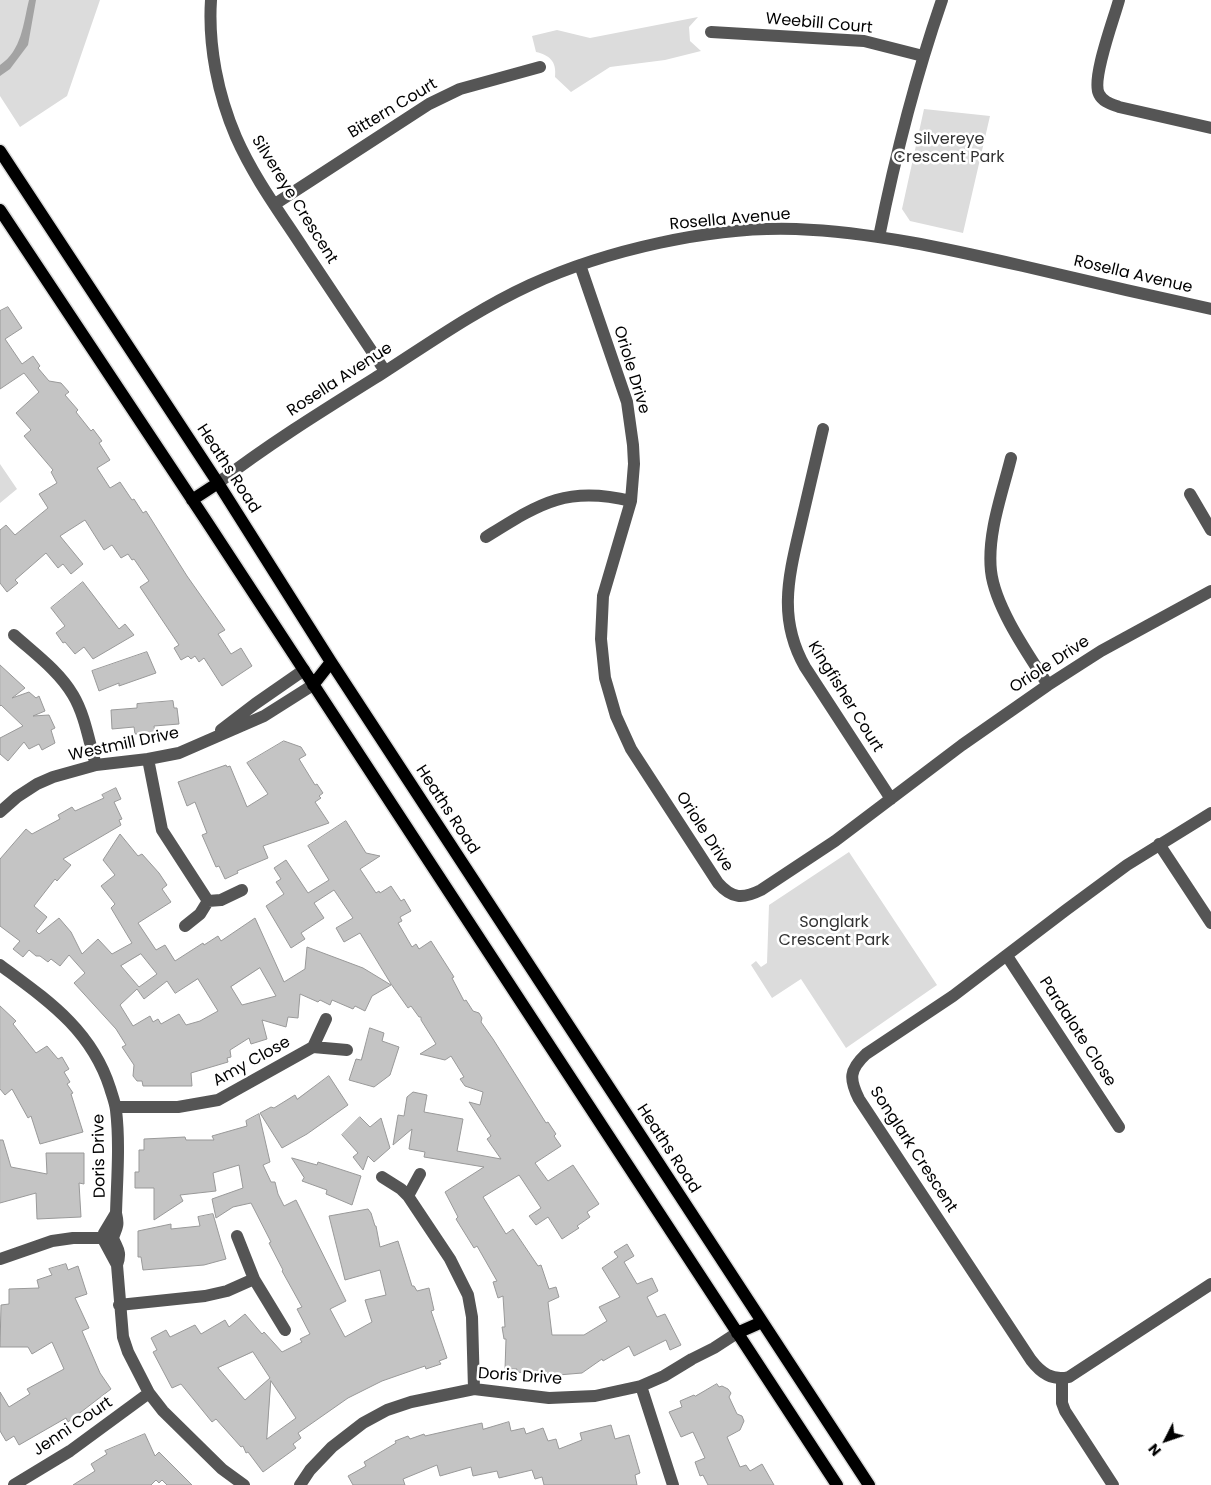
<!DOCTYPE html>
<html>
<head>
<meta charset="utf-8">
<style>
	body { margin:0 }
	#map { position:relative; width:1211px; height:1485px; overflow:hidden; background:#fff; font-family:Poppins,sans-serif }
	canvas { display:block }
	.north { position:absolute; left:1141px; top:1415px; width:50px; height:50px; -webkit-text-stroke:4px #fff; paint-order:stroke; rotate:229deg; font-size:14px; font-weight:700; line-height:20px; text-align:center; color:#000 }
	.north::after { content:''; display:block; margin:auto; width:18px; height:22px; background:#000; clip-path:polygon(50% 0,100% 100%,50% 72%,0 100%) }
</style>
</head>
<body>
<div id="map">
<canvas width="1211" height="1485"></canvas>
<div class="north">N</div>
</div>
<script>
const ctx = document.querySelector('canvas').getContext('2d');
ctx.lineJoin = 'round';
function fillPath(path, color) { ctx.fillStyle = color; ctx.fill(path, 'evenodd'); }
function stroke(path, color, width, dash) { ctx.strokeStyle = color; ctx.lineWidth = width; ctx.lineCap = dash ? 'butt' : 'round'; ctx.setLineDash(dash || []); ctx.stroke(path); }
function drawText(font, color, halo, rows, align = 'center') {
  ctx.font = font + ' Poppins,sans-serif'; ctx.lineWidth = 5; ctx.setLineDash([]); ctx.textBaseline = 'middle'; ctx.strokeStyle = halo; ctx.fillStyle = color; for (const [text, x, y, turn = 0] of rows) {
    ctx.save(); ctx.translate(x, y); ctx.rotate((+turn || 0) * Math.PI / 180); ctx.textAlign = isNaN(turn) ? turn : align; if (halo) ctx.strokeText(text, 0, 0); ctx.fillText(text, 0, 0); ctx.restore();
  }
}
const green = new Path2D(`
	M0,0H100L67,96L20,127L0,96Z
	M698,17L689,27L690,41L701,51L665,60L610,67L571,92L555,77C557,61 549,55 536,52L532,36L557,30L590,38Z
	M924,109L990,116L963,233L910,221L902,209Z
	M0,464L17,489L0,503Z
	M849,852L937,985L846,1048L801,979L772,998L751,965L756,961L761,967L767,963L769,905Z`);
const water = new Path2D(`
	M29,0H36L28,45L10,69L0,76V65C22,50 23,24 29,0Z`);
const building = new Path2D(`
	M8,307L22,328L5,339L22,364L33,356L40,366L38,368L49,381L61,383L69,392L65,395L78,410L76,412L91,431L93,429L102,441L99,443L110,460L97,468L110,488L120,482L132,500L134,499L143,513L146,511L187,576L225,630L218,634L231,654L241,648L252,666L222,686L204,658L199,662L195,656L191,659L188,656L181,660L174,648L179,645L140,587L149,581L134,559L132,560L128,554L121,558L112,545L104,550L85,520L60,536L83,564L71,574L63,564L58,568L46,553L15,580L18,583L7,592L0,583V530L6,525L15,535L48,508L39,494L57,483L51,472L53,470L24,436L31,430L16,413L39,392L24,373L0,389V311Z
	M83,582L119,629L125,624L134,635L93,659L84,647L75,654L65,642L63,643L56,633L65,626L51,608Z
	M147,652L156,673L119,686V683L99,691L92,671Z
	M0,665L25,688L12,698L29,692L36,698L39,696L45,711L33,716L49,715L55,728L51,730L55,743L42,750L39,744L29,749L24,742L8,761L0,754V738L23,726L1,705L0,706Z
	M173,701L174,708H177L179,724L154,726L155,733L135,734L134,727L112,729L111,710L137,708V704Z
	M284,741L301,747L306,755L299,759L315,785L317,784L323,793L319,796L321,798L315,802L329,823L263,846L268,858L237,871L238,873L225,879L219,866L216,867L202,835L207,833L195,802L187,806L178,782L226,765L227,767L230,766L247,807L268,794L247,763Z
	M116,788L121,799L114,802L122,819L119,820L121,825L63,859L71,865L57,881L55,879L34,906L47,917L36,931L39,934L59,918L71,932L82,954L98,939L112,954L132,943L111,908L115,904L101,886L115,875L103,860L120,834L138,856L142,854L159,873L167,885L162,889L171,902L138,923L156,950L165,945L175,961L203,943L204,945L218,936L221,941L255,918L284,982L305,969L307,947L363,968L391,985L372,996L365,1011L355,1006L353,1009L332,1000L330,1005L320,1000L318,1002L300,994L298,1018L288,1017L286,1027L262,1020L267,1039L251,1044L249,1038L230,1050L231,1057L227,1058L228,1062L191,1073L192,1086H143L142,1081H137L133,1076L134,1065L122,1047L126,1045L116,1029L74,983L85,973L69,955L60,966L51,959L48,962L40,956H36L29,950L23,957L13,949L20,941L0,926V859L26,829L32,834L60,819L58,815L72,807L75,811L104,798L102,795ZM141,954L157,974L139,987L121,966ZM260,968L276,996L242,1005L231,987ZM198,979L218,1011L200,1021L186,1025L179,1014L161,1024L158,1019L153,1022L150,1016L133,1026L120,1005L137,989L144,999L167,981L175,993Z
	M346,821L366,853L380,856L360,869L376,893L379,891L380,893L391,886L401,901L404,899L411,911L400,917L402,921L398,923L412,947L416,944L419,949L431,941L454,977L452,978L464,1001L466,1000L473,1011L479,1013L482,1018L481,1022L493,1039L546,1123L548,1122L556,1134L554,1136L561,1146L535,1163L548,1181L573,1165L599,1204L587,1212L590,1217L577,1226L579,1228L562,1239L548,1217L536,1225L529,1216L541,1208L519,1175L483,1197L506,1234L513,1229L538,1266L541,1265L549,1289L556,1287L559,1297L548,1302L552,1335H584L607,1321L599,1307L620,1297L602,1268L618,1257L614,1252L627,1244L634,1256L624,1262L637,1284L652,1278L658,1291L647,1297L657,1317L665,1314L681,1345L670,1350L666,1340L634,1356L629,1346L603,1361L602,1359L582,1373L558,1375L516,1372L517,1369H505L506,1339H504L502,1327H505L503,1296L498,1298L493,1282L497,1281L477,1246L474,1248L456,1219L458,1217L445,1192L484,1167L424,1157L425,1152L409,1149L412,1129L393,1145L398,1115L404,1116L407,1097L413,1092L427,1095L424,1112L463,1119L457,1151L501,1159L487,1139L491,1136L469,1102L480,1105L483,1092L465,1086L460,1079L464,1077L451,1056L445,1060L420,1054L436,1044L433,1039L421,1020V1017H419L411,1006L408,1008L391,984L360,933L344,942L336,928L353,918L334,890L314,903L324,918L301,933L305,939L291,948L266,906L284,894L276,882L281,879L274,868L286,860L308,893L329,880L308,846Z
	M0,1006L16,1021L13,1024L36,1053L47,1046L58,1059L62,1057L69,1069L64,1072L70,1082L67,1084L73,1093L71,1094L83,1132L40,1144L31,1116L28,1118L12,1089L5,1095L0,1089Z
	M370,1028L384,1033L382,1041L399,1047L390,1075L374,1087L349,1080L356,1059L361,1060Z
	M329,1076L348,1105L307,1134L282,1148L260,1113L271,1107L274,1108L295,1095L297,1099Z
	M259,1114L270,1162L263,1165L271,1182H275L278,1194L284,1206L296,1200L346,1301L330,1309L345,1337L372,1322L365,1300L386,1295L380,1270L345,1280L329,1216L368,1209L371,1213L375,1226H376L380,1247L398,1241L412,1286H414L417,1291L429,1288L434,1310L431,1311L447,1358L439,1361L441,1364L426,1369L425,1366L382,1381L348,1398L298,1433L301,1438L293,1444L296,1448L263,1472L248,1452L246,1453L243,1446L241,1447L216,1419L212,1422L181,1384L172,1388L153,1352L157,1350L151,1338L166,1330L170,1337L195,1325L201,1334L225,1320L229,1327L245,1314L262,1334L264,1332L282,1352L302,1342L300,1339L310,1334L297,1309L302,1307L282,1271L283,1270L269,1243L271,1242L251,1203L233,1207L216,1218L212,1199L243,1188L239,1165L213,1173L216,1191L180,1195L183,1201L154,1220V1188H135V1172H139V1150H144V1139L185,1137L186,1140H214L212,1136L247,1126L246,1121ZM253,1352L270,1378L245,1400L218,1368ZM271,1381L296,1418L267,1439Z
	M360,1117L370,1127L381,1118L390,1148L374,1162L368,1156L363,1170L353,1157L358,1153L342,1135Z
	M0,1140H3L11,1167L47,1174L46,1153H84V1184L79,1183L81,1217L37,1219L36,1193L0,1203Z
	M292,1158L317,1165L318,1162L361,1176L352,1205L326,1194L327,1190L302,1181L304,1178Z
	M213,1214L226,1259L204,1265L143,1270L141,1257H138V1231L171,1224V1229L200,1226L198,1217Z
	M66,1264L68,1270L78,1266L87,1294L75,1298L89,1328L82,1331L100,1373L111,1389L68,1422L66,1418L19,1445L14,1436L6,1441L0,1431V1392L9,1407L30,1394L27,1389L64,1369L52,1342L32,1354L28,1347H0L1,1305L9,1304V1289L39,1288L37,1280L52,1275L49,1269Z
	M717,1384L719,1387L722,1386L728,1389L731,1393L729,1397L737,1414L742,1416L744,1421L740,1430L727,1437L740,1467L746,1465L750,1471L762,1464L774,1485H708L703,1475L700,1476L695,1462L705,1458L693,1432L681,1437L669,1412L682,1407L680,1401L694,1395L695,1396Z
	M509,1422L511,1431L524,1428L526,1434L543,1428L548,1441L556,1439L559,1449L582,1440L580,1433L611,1425L615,1439L629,1435L640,1473L635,1475L637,1485H544L542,1477L535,1479L532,1470L499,1478L497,1471L473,1476L471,1467L440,1476L437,1465L403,1479L405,1485H353L348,1476L366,1466L364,1462L396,1443L395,1441L408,1436L410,1439L424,1434L425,1436L482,1423L483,1429Z
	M145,1434L155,1456L159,1452L192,1485H167L162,1480L159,1483L156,1480L151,1485H73L95,1471L91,1464L107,1454L105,1451Z`);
const minor = new Path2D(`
	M211,0C208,46 218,95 236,137C254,178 281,214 305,251C332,291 358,331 385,371
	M1119,0C1114,19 1091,79 1099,94C1103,102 1111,104 1119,107L1211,128
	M711,32L864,41L923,56
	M275,204L429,104L460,89L540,67
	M879,237C895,157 915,78 942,0
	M580,265L627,402L633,445L634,464L631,501L603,596L601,639L605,678L616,716L631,749L718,883C732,899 743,899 761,890L835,841L962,745L1048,685L1101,651L1211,591
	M823,429C816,459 809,489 802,519C790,572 776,616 805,667L891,799
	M1011,458C1002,494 987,534 991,571C995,607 1028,654 1048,685
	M218,483C270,443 327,408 383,373C431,342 478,309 530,285C606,250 712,226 796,229C873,232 948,249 1023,266C1086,281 1148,295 1211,309
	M1190,494L1211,530
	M486,537C539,504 566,485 631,501
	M14,635C34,653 59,671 73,695C85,715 89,742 96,765
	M221,730L255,704L304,670
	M148,759L162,830L208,901
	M0,812L17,797L37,784L53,777L96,765L148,759L179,753L264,716L313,685
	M1211,813L1127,865L1066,910L953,996L866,1054C849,1070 849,1079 859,1099L1031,1360C1041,1373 1052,1381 1069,1377L1211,1284
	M1159,844L1211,923
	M208,901L221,900L242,890
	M185,926L200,914L208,901
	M1007,956L1119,1127
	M0,965C47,1000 91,1029 110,1088C112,1095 115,1102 116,1110C120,1144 117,1179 116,1213C119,1226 117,1226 113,1238
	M326,1019L313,1047L347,1050
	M116,1107H178L218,1100L313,1047
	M382,1177L401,1189L408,1196L420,1174
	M408,1196L450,1259L468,1295L472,1317L474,1389
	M116,1213L104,1233L103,1239L117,1265
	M237,1236L254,1279L285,1330
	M113,1238C117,1249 122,1251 117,1265L123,1337L128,1352L149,1393L163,1411L222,1469L244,1485
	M0,1259L52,1241L73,1238H113
	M119,1305L205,1296L227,1291L254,1279
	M1062,1379V1403L1065,1411L1113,1485
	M641,1386L673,1485
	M14,1485L70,1451L149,1393
	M300,1485L310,1470L332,1447L363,1423L387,1410L411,1402L474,1389L549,1398L595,1396L641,1386L664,1376L692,1359L714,1348L737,1333`);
const major = new Path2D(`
	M0,151L218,483L331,662L869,1485
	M0,210L207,522L837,1485
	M192,500L218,483
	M313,685L331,662
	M737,1333L762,1322`);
const streetNames = [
	["Weebill Court",819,24,5],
	["Bittern Court",393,109,-31],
	["Silvereye Crescent",294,200,58],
	["Rosella Avenue",730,220,-5],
	["Rosella Avenue",1133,275,13],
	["Oriole Drive",631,370,73],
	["Rosella Avenue",340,380,-33],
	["Heaths Road",228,469,57],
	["Oriole Drive",1050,665,-33],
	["Kingfisher Court",845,697,58],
	["Westmill Drive",124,745,-12],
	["Heaths Road",447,810,57],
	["Oriole Drive",704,832,57],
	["Pardalote Close",1077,1032,57],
	["Amy Close",252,1062,-29],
	["Heaths Road",668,1149,57],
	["Songlark Crescent",913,1150,57],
	["Doris Drive",100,1156,-91],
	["Doris Drive",520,1377,4],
	["Jenni Court",73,1427,-34]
];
const parkNames = [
	["Silvereye",949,140],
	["Crescent Park",949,158],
	["Songlark",834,923],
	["Crescent Park",834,941]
];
fillPath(green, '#dcdcdc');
fillPath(water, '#a3a3a3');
fillPath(building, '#c4c4c4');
stroke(building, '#999', 1);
stroke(major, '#dbdbdb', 15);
stroke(minor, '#555', 12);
stroke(major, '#000', 12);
drawText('16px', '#000', '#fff', streetNames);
drawText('16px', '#333', '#fff', parkNames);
</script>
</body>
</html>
